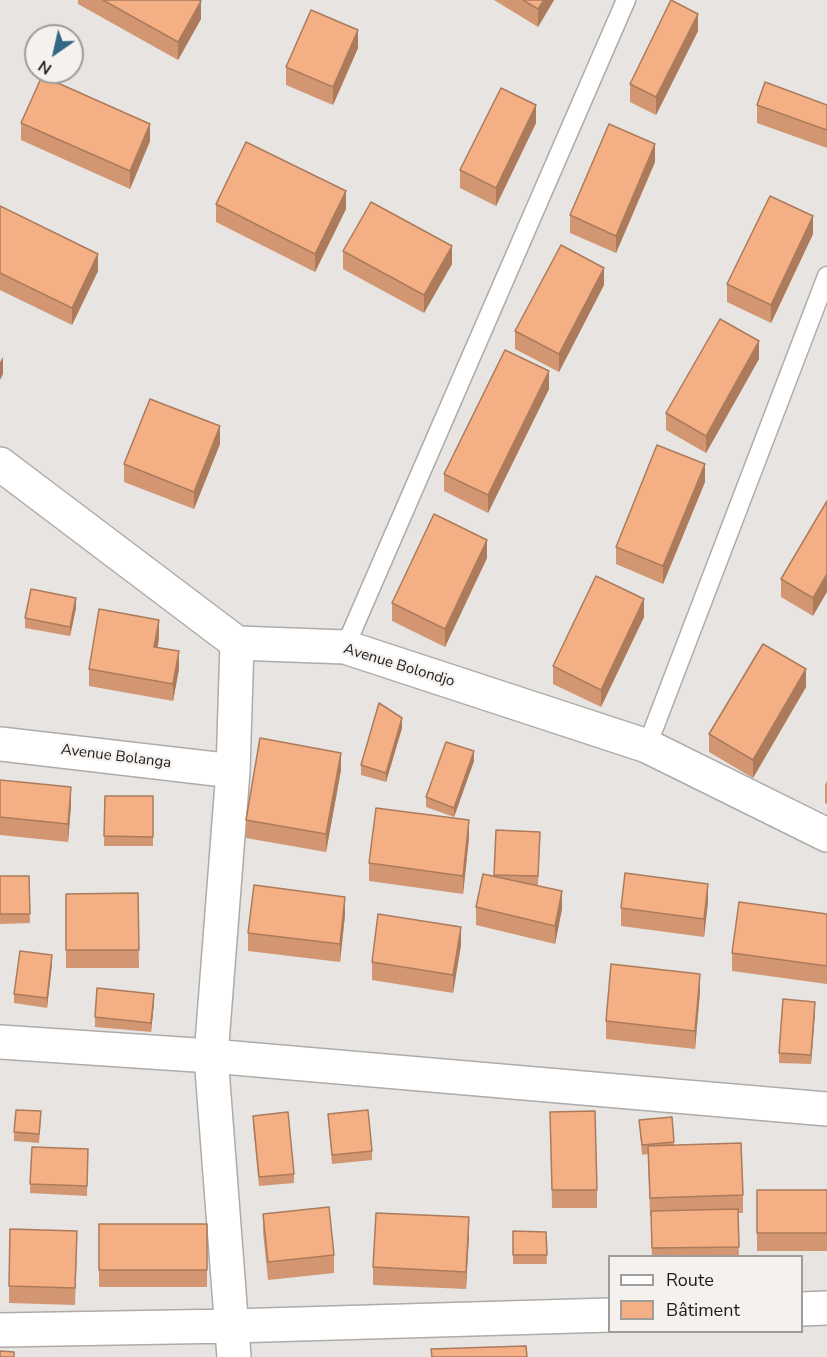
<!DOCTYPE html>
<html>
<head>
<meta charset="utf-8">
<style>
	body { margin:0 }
	#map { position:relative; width:827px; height:1357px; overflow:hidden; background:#e7e4e1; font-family:"Nunito Sans",sans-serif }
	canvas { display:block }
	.legend { position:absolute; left:608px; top:1255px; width:195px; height:78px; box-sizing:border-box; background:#f5f1ee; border:2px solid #9f9c9a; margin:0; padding:8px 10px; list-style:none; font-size:18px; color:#1e1d1c }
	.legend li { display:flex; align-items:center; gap:12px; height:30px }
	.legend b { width:30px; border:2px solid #9f9c9a }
	.north { position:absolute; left:24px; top:24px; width:60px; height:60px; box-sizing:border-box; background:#f5f1ee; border:2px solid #9f9c9a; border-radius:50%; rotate:214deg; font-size:16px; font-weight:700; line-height:24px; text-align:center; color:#1e1d1c }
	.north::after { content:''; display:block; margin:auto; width:21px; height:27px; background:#336884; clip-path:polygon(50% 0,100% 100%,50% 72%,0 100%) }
</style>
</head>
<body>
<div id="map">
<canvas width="827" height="1357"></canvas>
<ul class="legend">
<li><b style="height:8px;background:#fff"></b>Route</li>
<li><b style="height:16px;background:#f4b084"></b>Bâtiment</li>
</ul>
<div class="north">N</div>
</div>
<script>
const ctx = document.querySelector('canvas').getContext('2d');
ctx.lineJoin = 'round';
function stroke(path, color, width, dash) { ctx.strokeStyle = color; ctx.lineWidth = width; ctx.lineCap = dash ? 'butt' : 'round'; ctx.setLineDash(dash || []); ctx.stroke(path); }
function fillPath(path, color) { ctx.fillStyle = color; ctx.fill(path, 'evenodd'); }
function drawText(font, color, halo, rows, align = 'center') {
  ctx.font = font + ' "Nunito Sans",sans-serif'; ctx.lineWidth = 4.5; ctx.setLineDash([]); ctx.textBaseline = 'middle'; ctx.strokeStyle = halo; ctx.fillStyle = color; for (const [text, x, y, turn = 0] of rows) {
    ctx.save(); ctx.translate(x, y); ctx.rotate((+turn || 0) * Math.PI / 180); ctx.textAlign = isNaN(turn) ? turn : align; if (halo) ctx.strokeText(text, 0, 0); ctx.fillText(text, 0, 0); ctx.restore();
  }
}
const service = new Path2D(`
	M345,647L626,0
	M647,746L827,276`);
const minor = new Path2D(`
	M0,464L237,643L345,647L647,746L827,835
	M0,744L233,771
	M802,1309L827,1308
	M0,1330L231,1326L610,1315
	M234,1357L211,1056L233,771L237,643`);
const tertiary = new Path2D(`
	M0,1042L211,1056L827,1109`);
const wall = new Path2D(`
	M78,0H199L201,19L178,60L78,4Z
	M494,0H554L538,27Z
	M698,31L656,115L630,102V84Z
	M358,48L333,105L286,85V67Z
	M757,105H827V148L757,123Z
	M21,123L150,141L130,189L21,140Z
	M536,123L496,206L460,188V170Z
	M655,162L616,253L570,233V215Z
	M216,204L346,209L315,272L216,222Z
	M0,206L98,271L72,325L0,290Z
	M813,234L771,323L727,302V284Z
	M343,251L452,264L424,313L343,269Z
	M604,285L559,372L515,349V331Z
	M759,359L706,453L666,430V413Z
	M549,389L488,513L444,491V474Z
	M220,444L194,509L124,482V464Z
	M705,482L663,584L616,564V547Z
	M827,501L813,616L781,597V579Z
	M487,558L445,647L392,621V603Z
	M76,608L70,636L25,628V618Z
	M644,617L601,707L553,684V666Z
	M159,638L158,647L179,669L173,701L89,686V669Z
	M806,687L753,778L709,752V734Z
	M402,728L386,782L361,775V765Z
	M474,761L454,817L426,807V797Z
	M341,770L326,852L246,838V820Z
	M0,780L71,805L68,842L0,835Z
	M827,781V804L825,803V785Z
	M105,796H153V846H104Z
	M496,830L540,841L538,886L562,909L555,944L476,925V907L494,876Z
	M469,838L463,894L369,881V863Z
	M0,876H29L30,923L0,924Z
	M138,893L139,968H66V894Z
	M708,902L704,937L621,926V908Z
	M827,914V984L732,971V953Z
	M345,915L340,962L248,951V933Z
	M461,945L453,993L372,980V962Z
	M52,964L47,1008L14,1003V994Z
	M700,992L695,1049L606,1039V1021Z
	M154,1003L151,1032L95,1027V1017Z
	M815,1012L811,1064L779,1063V1053Z
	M550,1112L597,1190V1208H552Z
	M328,1114L372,1151V1160L332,1164Z
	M253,1116L294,1174V1183L259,1186L253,1125Z
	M672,1117L674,1145L743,1195V1213H738L739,1257H652L651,1216H650L648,1154L642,1155L639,1120Z
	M41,1121L39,1143L14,1141V1132Z
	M32,1147L88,1149L87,1196L30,1193Z
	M757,1190H827V1251H757Z
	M263,1214L334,1255V1273L268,1280L263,1232Z
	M99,1224H207V1287H99Z
	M513,1231L546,1232L547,1264H513Z
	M469,1235L466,1289L373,1285V1267Z
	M77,1249L75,1305L9,1303V1286Z`);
const shadedWall = new Path2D(`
	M544,0H554L538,27V9Z
	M201,1V19L178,60V42Z
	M698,14V31L656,115V97Z
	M358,30V48L333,105V87Z
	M536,105V123L496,206V188Z
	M150,124V141L130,189V171Z
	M655,144V162L616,253V236Z
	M346,191V209L315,272V254Z
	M813,216V234L771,323V305Z
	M452,246V264L424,313V295Z
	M98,254V271L72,325V308Z
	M604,268V285L559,372V354Z
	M759,341V359L706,453V436Z
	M3,357V374L0,380V362Z
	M549,371V389L488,513V495Z
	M220,426V444L194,509V492Z
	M705,464V482L663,584V566Z
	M487,540V558L445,647V629Z
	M827,574V592L813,616V598Z
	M76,598V608L70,636V627Z
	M644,599V617L601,707V690Z
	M159,620V638L154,664V647Z
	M179,651V669L173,701V684Z
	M806,669V687L753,778V760Z
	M402,718V728L386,782V773Z
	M474,751V761L454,817V808Z
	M341,753V770L326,852V834Z
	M71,787V805L68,842V824Z
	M469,820V838L463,894V876Z
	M708,884V902L704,937V919Z
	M562,891V909L555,944V926Z
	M345,897V915L340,962V944Z
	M461,927V945L453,993V975Z
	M52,955V964L47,1008V998Z
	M700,974V992L695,1049V1031Z
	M154,994V1003L151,1032V1023Z
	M815,1002V1012L811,1064V1055Z
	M469,1217V1235L466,1289V1272Z`);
const building = new Path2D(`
	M103,0H199L201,1L178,42Z
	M523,0H544L538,9Z
	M671,0L698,14L656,97L630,84Z
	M311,10L358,30L333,87L286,67Z
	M42,76L150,124L130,171L21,123Z
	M765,82L827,105V130L757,105Z
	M501,88L536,105L496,188L460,170Z
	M609,124L655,144L616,236L570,215Z
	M246,142L346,191L315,254L216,204Z
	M770,196L813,216L771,305L727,284Z
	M371,202L452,246L424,295L343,251Z
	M0,206L98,254L72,308L0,273Z
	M561,245L604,268L559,354L515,331Z
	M720,319L759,341L706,436L666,413Z
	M505,350L549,371L488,495L444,474Z
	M150,399L220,426L194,492L124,464Z
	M657,445L705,464L663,566L616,547Z
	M827,501V574L813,598L781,579Z
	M434,514L487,540L445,629L392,603Z
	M596,576L644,599L601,690L553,666Z
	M31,589L76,598L70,627L25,618Z
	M99,609L159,620L154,647L179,651L173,684L89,669Z
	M763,644L806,669L753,760L709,734Z
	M379,703L402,718L386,773L361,765Z
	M260,738L341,753L326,834L246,820Z
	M446,742L474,751L454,808L426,797Z
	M0,780L71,787L68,824L0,817Z
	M105,796H153V837L104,836Z
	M376,808L469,820L463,876L369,863Z
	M496,830L540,832L538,876L494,875Z
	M625,873L708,884L704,919L621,908Z
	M483,874L562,891L555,926L476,907Z
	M0,876H29L30,914H0Z
	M254,885L345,897L340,944L248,933Z
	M138,893L139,950H66V894Z
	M739,902L827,914V966L732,953Z
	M378,914L461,927L453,975L372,962Z
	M20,951L52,955L47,998L14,994Z
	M611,964L700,974L695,1031L606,1021Z
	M97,988L154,994L151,1023L95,1017Z
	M783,999L815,1002L811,1055L779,1053Z
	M16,1110L41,1111L39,1134L14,1132Z
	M368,1110L372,1151L332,1155L328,1114Z
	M595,1111L597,1190H552L550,1112Z
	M288,1112L294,1174L259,1177L253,1116Z
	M672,1117L674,1142L642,1145L639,1120Z
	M741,1143L743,1195L650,1198L648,1146Z
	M32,1147L88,1149L87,1186L30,1184Z
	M757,1190H827V1233H757Z
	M329,1207L334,1255L268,1262L263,1214Z
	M738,1209L739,1247L652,1248L651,1211Z
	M376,1213L469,1217L466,1272L373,1267Z
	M99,1224H207V1270H99Z
	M10,1229L77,1231L75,1288L9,1286Z
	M513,1231L546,1232L547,1255H513Z
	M526,1346L527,1357H432L431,1349Z
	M0,1351L14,1352V1357H0Z`);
const streetNames = [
	["Avenue Bolondjo",399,666,17],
	["Avenue Bolanga",116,757,7]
];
stroke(service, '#aeaba8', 21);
stroke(minor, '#aeaba8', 36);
stroke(tertiary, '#aeaba8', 36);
stroke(service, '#fff', 18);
stroke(minor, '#fff', 33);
stroke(tertiary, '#fff', 33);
fillPath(wall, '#d29772');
fillPath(shadedWall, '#ab7b5c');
fillPath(building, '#f4b084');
stroke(building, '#ab7b5c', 1.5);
drawText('15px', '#1e1d1c', '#f5f1ee', streetNames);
</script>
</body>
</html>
